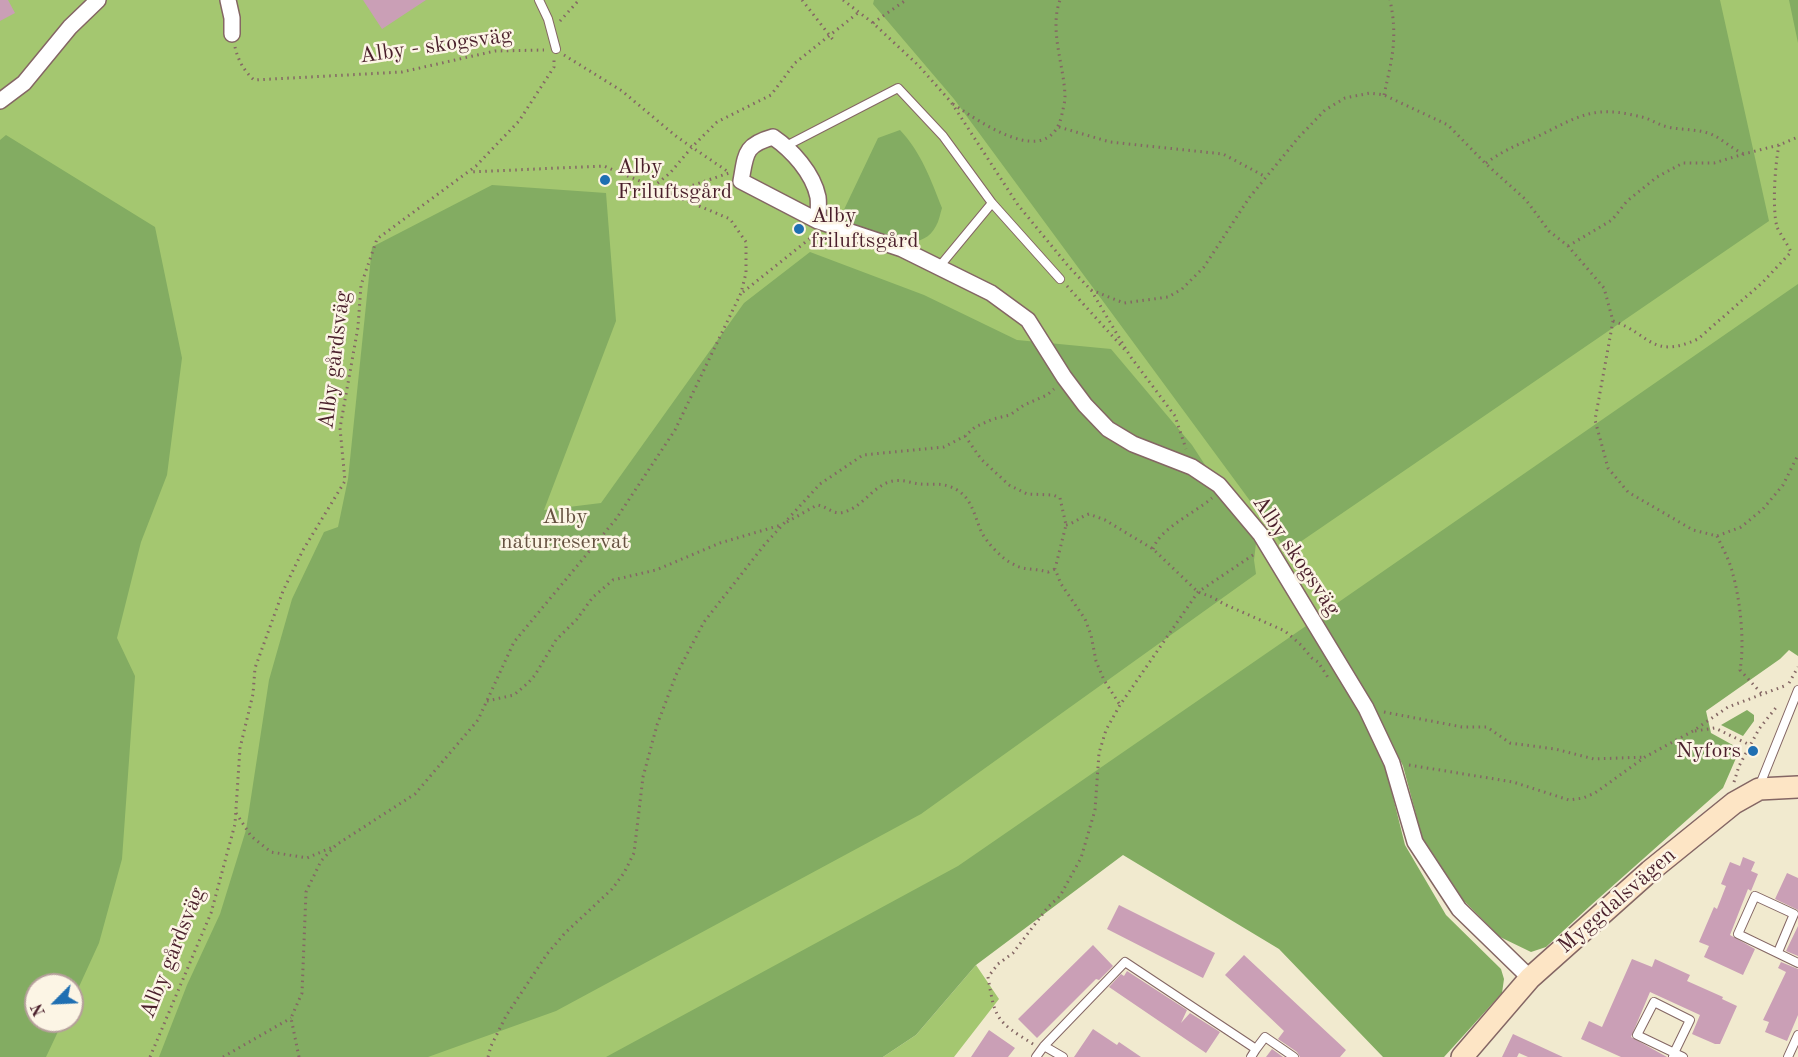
<!DOCTYPE html>
<html>
<head>
<meta charset="utf-8">
<style>
	body { margin:0 }
	#map { position:relative; width:1798px; height:1057px; overflow:hidden; background:#f1eacf; font-family:"Old Standard TT",serif }
	canvas { display:block }
	.north { position:absolute; left:24px; top:973px; width:60px; height:60px; box-sizing:border-box; background:#fcf5e5; border:2px solid #b59f9b; border-radius:50%; rotate:246deg; font-size:16px; font-weight:700; line-height:24px; text-align:center; color:#4a1f2b }
	.north::after { content:''; display:block; margin:auto; width:21px; height:27px; background:#1f6fb2; clip-path:polygon(50% 0,100% 100%,50% 72%,0 100%) }
</style>
</head>
<body>
<div id="map">
<canvas width="1798" height="1057"></canvas>
<div class="north">N</div>
</div>
<script>
const ctx = document.querySelector('canvas').getContext('2d');
ctx.lineJoin = 'round';
function fillPath(path, color) { ctx.fillStyle = color; ctx.fill(path, 'evenodd'); }
function stroke(path, color, width, dash) { ctx.strokeStyle = color; ctx.lineWidth = width; ctx.lineCap = dash ? 'butt' : 'round'; ctx.setLineDash(dash || []); ctx.stroke(path); }
function drawText(font, color, halo, rows, align = 'center') {
  ctx.font = font + ' "Old Standard TT",serif'; ctx.lineWidth = 5; ctx.setLineDash([]); ctx.textBaseline = 'middle'; ctx.strokeStyle = halo; ctx.fillStyle = color; for (const [text, x, y, turn = 0] of rows) {
    ctx.save(); ctx.translate(x, y); ctx.rotate((+turn || 0) * Math.PI / 180); ctx.textAlign = isNaN(turn) ? turn : align; if (halo) ctx.strokeText(text, 0, 0); ctx.fillText(text, 0, 0); ctx.restore();
  }
}
const green = new Path2D(`
	M0,0H1798V547L1608,672H1308L811,1057H0ZM36,985H72V1021H36Z
	M976,965L999,999L954,1057H883L916,1035Z`);
const forest = new Path2D(`
	M874,0H1720L1769,221L1287,551L954,99L873,4Z
	M1789,0H1798V43Z
	M900,130C921,152 931,180 942,208C940,214 939,221 936,226C918,261 865,229 840,218L878,138Z
	M6,135L155,227L182,358L167,475L141,542L117,638L135,676L122,859L99,943L72,1002V985H36V1021H63L46,1057H0V140Z
	M492,185L606,193L616,321L544,510L601,503L744,303L810,252L924,295L1017,340L1111,349L1192,445L1256,543L1254,560L1256,574L921,814L556,1011L428,1057H159L187,985L220,914L246,830L269,680L292,599L324,532L338,527L348,479L372,247Z
	M1798,284V656L1789,650L1780,659L1706,711L1711,733L1740,749L1723,788L1590,906L1546,947L1531,952L1500,937L1464,901L1422,837L1403,766L1376,710L1320,615Z
	M1306,626L1365,721L1382,753L1405,845L1446,915L1501,969L1504,979L1502,993L1444,1057H1383L1279,949L1123,855L976,965L916,1035L883,1057H606L958,866Z
	M1747,710L1754,715V721L1743,736L1721,725Z`);
const building = new Path2D(`
	M0,0H8L15,13L0,21Z
	M363,0H426L382,29Z
	M1743,857L1755,862L1751,871L1758,874L1751,891L1748,889L1730,935L1755,949L1743,975L1704,957L1709,946L1699,942L1714,907L1717,909L1726,886L1721,884L1730,862L1740,866Z
	M1787,873L1798,878V910L1775,899Z
	M1119,905L1215,953L1203,978L1107,929Z
	M1798,926V956L1786,951Z
	M1093,945L1113,966L1099,980L1096,979L1037,1038L1018,1019Z
	M1244,955L1346,1050L1340,1057H1300L1297,1052L1278,1039L1284,1031L1225,975Z
	M1632,959L1652,967L1655,959L1690,975L1687,981L1723,997L1722,999L1737,1006L1720,1044H1715L1692,1034L1700,1015L1650,992L1631,1037L1667,1057H1621L1581,1039L1589,1021L1602,1027Z
	M1781,962L1798,969V1015L1787,1041L1765,1032L1769,1022L1763,1020L1786,972L1778,968Z
	M1127,971L1187,1010L1181,1023L1190,1013L1220,1032L1206,1053L1109,987L1121,974L1124,976Z
	M1093,1029L1117,1045L1119,1042L1141,1057H1074Z
	M989,1030L1015,1048L1008,1057H971Z
	M1513,1034L1563,1057H1528L1519,1053L1517,1057H1502Z
	M1272,1049L1283,1057H1266Z`);
const path = new Path2D(`
	M802,0L834,41
	M843,0L873,23L919,66L951,102L1018,205L1069,267L1091,290L1130,356L1175,416L1186,449
	M560,21L579,0
	M873,23L906,0
	M235,47C238,60 244,71 254,80L402,72L495,51L544,50
	M564,55L622,91L677,137L727,171
	M1384,95C1392,59 1398,38 1390,0
	M953,104C980,122 1050,172 1062,114C1063,109 1065,102 1065,96C1064,65 1049,30 1060,0
	M1059,127L1110,142L1223,154L1266,177
	M1486,163C1501,152 1516,145 1534,138C1559,127 1582,110 1611,112C1621,112 1633,115 1642,117C1651,119 1658,125 1668,127C1681,130 1695,129 1708,133C1722,138 1730,148 1744,154
	M653,187L670,173L692,147L717,122L771,95L795,63L859,12
	M670,193L729,173
	M1568,246L1612,220L1627,201L1657,177L1683,163H1714L1744,154L1779,145L1798,137
	M1067,286L1125,350
	M1091,290L1124,303L1168,297L1182,289L1204,267L1249,198L1299,137L1325,110L1345,98L1370,93L1384,95L1448,125L1485,163L1526,200L1549,231L1568,246L1604,288L1613,321L1595,420L1608,468L1628,492L1693,530L1717,536L1741,527L1763,509L1783,485L1798,455
	M743,292L813,236
	M1613,321C1651,334 1651,360 1698,339L1763,282L1791,252C1788,245 1779,232 1777,227C1772,208 1775,165 1779,145
	M965,436L981,459L1009,485L1027,494L1053,495L1060,498L1066,525L1055,569L1061,584L1085,619L1091,635L1096,661L1104,680L1120,705
	M787,522L817,505C828,506 833,517 847,511C864,505 875,484 893,481C902,479 911,483 920,484C929,485 940,483 948,486C971,493 973,512 981,531C986,542 1002,559 1013,564C1024,571 1036,568 1048,572L1055,569
	M1066,525C1075,523 1080,517 1089,514L1105,520L1153,549L1198,592L1212,597L1224,604L1285,631L1301,645L1312,658L1318,662L1329,679
	M1717,536C1722,547 1729,559 1732,571C1740,598 1745,642 1740,670L1762,694
	M1153,549C1159,529 1196,512 1212,498
	M1789,683L1798,667
	M487,701L514,695L529,682L535,675L556,640L577,619L593,597L613,580L656,570L720,543L781,525
	M1384,712L1462,727H1487L1510,743L1555,749L1594,759L1645,757
	M1695,731L1715,728L1750,745
	M1409,765L1513,782L1569,800L1583,798L1595,793L1645,757L1693,731L1728,707L1787,685
	M1734,782L1739,766L1759,729L1778,705
	M236,813L251,836L271,852L307,858L335,846
	M1033,1044C996,1021 995,1019 988,977L998,964L1013,953L1048,907L1060,896L1081,858L1095,810L1099,753L1106,730L1120,705L1198,592L1256,553
	M150,1057L211,913L235,824L240,748L253,694L255,668L283,591L303,550L345,481L340,428L358,327L361,285L377,239L476,166L519,121L554,67V60
	M223,1057L291,1018
	M299,1057L291,1018L302,993L306,892L321,861L336,845L415,794L478,720L514,642L616,519L675,430L741,293L746,273V242L730,219L604,166L469,172
	M488,1057L491,1046L506,1016L547,954L565,933L612,889L624,873L634,853L643,777L657,725L676,675L704,622L765,544L820,484L863,455L944,447L965,436L975,427L993,419L1010,415L1024,405L1047,395L1054,389`);
const lane = new Path2D(`
	M539,0L548,19L556,49
	M786,146L898,88L943,136L992,203L1060,279
	M939,267L992,203
	M1759,787L1798,690
	M1778,952L1794,914L1755,896L1738,934L1798,963
	M1256,1049L1265,1037L1294,1057
	M1036,1057L1044,1046
	M1063,1057L1044,1046L1125,962L1256,1049L1251,1057
	M1673,1057L1674,1053L1690,1020L1654,1002L1637,1035L1683,1057
	M1788,1057L1798,1035`);
const street = new Path2D(`
	M228,0L232,18V34
	M0,101L24,83L70,27L98,0
	M818,221C818,213 819,204 818,197C813,173 792,150 773,137C744,145 746,154 741,181L818,221L902,249L991,293L1028,320L1064,377L1085,405L1108,429L1133,444L1192,467L1219,485L1261,535L1366,708L1392,763L1415,842L1459,909L1530,978`);
const secondary = new Path2D(`
	M1462,1057L1530,978L1650,871L1734,803L1759,789L1798,787`);
const markers = [
	[605,180,6,"#1f6fb2"],
	[799,229,6,"#1f6fb2"],
	[1753,751,6,"#1f6fb2"]
];
const streetNames = [
	["Alby - skogsväg",436,46,-8],
	["Alby gårdsväg",335,360,-83],
	["Alby skogsväg",1296,556,56],
	["Myggdalsvägen",1617,901,-41],
	["Alby gårdsväg",173,953,-68]
];
const poiNames = [
	["Alby",617,167],
	["Friluftsgård",617,192],
	["Alby",811,216],
	["friluftsgård",811,241],
	["Nyfors",1741,751,"right"]
];
const parkNames = [
	["Alby",565,517],
	["naturreservat",565,542]
];
fillPath(green, '#a4c770');
fillPath(forest, '#83ac62');
fillPath(building, '#ca9fb6');
stroke(lane, '#846664', 10);
stroke(street, '#846664', 18);
stroke(secondary, '#846664', 24);
stroke(path, '#846664', 3, [1.5, 4.5]);
stroke(lane, '#fff', 8);
stroke(street, '#fff', 15);
stroke(secondary, '#fde5c5', 21);
for (const [x, y, r, color] of markers) { const dot = new Path2D(); dot.arc(x, y, r, 0, 2 * Math.PI); ctx.fillStyle = color; ctx.fill(dot); stroke(dot, '#fcf5e5', 2); }
drawText('22px', '#4a1f2b', '#fcf5e5', streetNames);
drawText('22px', '#4a1f2b', '#fcf5e5', poiNames, 'left');
drawText('22px', '#655140', '#fcf5e5', parkNames);
</script>
</body>
</html>
